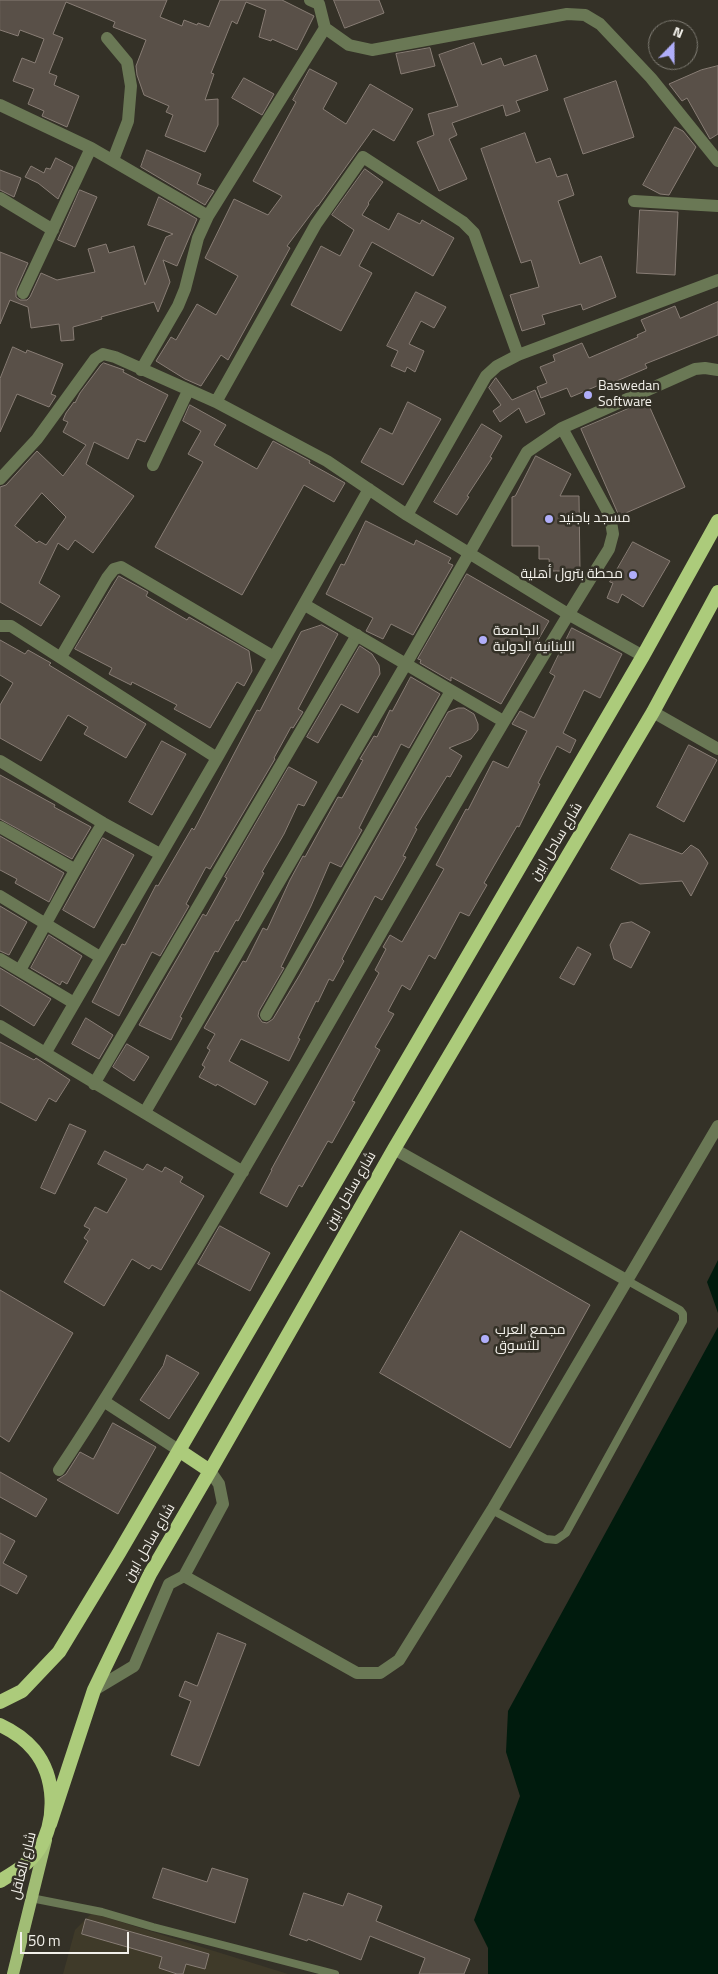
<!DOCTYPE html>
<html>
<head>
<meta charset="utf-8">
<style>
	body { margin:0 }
	#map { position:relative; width:718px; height:1974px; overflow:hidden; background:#343127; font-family:"Titillium Web",sans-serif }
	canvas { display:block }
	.north { position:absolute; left:648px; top:20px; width:50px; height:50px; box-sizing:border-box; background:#343127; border:1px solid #807d75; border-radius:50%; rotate:22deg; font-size:14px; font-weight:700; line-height:20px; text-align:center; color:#f2f0ea }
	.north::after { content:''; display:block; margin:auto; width:18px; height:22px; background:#b0aefa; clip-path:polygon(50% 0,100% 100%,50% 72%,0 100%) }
	.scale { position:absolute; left:20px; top:1932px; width:109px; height:22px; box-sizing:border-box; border:2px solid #f2f0ea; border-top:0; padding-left:6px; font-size:15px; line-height:18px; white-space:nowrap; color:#f2f0ea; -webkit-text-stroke:4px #343127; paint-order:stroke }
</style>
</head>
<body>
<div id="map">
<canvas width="718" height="1974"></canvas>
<div class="north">N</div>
<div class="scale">50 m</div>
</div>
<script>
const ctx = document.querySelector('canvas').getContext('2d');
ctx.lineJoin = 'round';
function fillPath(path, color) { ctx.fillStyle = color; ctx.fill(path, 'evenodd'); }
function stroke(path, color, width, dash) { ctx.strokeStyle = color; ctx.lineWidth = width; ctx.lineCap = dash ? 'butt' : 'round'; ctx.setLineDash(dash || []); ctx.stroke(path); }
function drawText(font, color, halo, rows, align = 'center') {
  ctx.font = font + ' "Titillium Web",Cairo,sans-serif'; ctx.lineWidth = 5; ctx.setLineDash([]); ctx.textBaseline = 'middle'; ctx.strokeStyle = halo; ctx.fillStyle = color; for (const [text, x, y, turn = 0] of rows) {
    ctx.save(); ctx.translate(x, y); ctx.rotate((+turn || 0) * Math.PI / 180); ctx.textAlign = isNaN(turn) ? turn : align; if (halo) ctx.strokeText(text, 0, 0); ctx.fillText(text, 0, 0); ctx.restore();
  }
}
const built = new Path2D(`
	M92,1913L288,1974H63L75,1930Z`);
const water = new Path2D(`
	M718,1260V1313L707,1282Z
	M718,1327V1974H488V1948L474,1920L520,1796L506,1752L508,1711Z`);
const building = new Path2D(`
	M0,0H167L160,17L182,26L184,20L197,25L198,23L209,27L220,0H282L314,16L297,50L272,39L271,41L259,37L266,10L246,2L237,24L232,21L211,73L214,74L205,100L218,99V125L205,152L165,136L173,115L166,112L169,106L144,95L137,75L136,66L146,40L113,27L115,22L66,2L53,34L63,38L49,73L57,76L54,85L79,96L67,127L42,116L44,111L28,104L34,89L13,81L22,58L35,63L44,39L20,30L18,36L0,30Z
	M334,0H379L384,13L345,28Z
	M474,43L482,65L501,58L504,66L536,55L548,90L516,101L520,111L506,116L503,105L452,123L457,135L449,139L467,179L439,191L417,142L434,135L428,114L458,106L439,55Z
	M430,48L435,66L401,74L396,54Z
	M718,66V134L710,139L687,98L682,101L669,84L701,70Z
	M310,69L337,83L323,109L346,124L370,84L413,109L394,141L373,129L318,206H317L287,246L290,248L228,360L221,355L201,386L185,379L156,361L171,337L176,340L197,304L216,315L238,276L205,258L234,199L268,215L282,196L253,181L296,102L293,100Z
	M244,78L274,94L262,115L232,98Z
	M616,81L634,137L583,154L564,99Z
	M675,127L683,131L696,147L669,195L660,194L643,185Z
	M525,133L536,163L550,158L557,177L567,174L574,195L558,201L580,264L601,256L616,297L583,310L581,304L542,315L545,324L522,331L510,295L539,287L531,260L521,263L481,149Z
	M147,150L201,174L197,184L214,191L205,205L141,167Z
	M56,158L73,167L58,199L38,183L25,177L31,166L44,173L46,168L50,169Z
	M365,169L383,182L368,203L369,204L362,215L389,230L398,213L420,224L422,220L454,238L433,276L372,242L359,266L372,273L341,331L291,305L321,246L340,256L354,230L332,215Z
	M0,170L21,178L14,197L0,190Z
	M80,190L97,197L75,247L58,240Z
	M159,197L197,219L177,266L163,260L170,282L158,312L154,302L101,317L102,319L73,327L74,340L61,341L59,324L31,328L28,307L10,300L0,324V252L28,263L16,290V297L20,300H27L30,297L41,273L57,280L95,272L88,249L106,244L109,253L134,246L145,285L166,237L173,234L148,225Z
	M640,210L678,212L675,275L637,273Z
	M416,292L446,307L434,328L421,321L409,344L424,351L415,372L407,367L405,372L391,366L398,351L387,346Z
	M718,302V335L645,364L647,368L605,386L604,383L571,397L567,388L541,398L537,387L547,383L540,367L555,361L553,355L582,343L589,358L638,337L637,335L646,331L641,320L675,306L680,318Z
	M13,347L26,353L27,350L63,364L51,394L56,396L49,407L17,394L0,432V379Z
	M104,363L124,370L123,372L168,395L145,442L137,439L128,459L94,442L86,464L134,496L93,553L75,540L68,550L58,543L39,583L60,596L41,626L0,602V487L6,485L37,451L63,476L86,445L63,432L68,422L63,420L66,413L74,402L75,403L80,393L101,365ZM42,493L66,517L46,545L39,541L37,543L15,526Z
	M496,378L512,400L535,390L545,414L526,423L519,408L500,422L493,411L501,405L489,388Z
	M647,401L685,487L619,516L581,429Z
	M408,402L441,419L403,485L361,462L380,428L392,434Z
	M190,405L226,425L214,445L257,469L273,441L310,461L309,463L345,483L334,502L304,485L242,595L155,547L203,462L188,454L201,431L183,421Z
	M482,424L502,436L490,457L492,458L467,496L469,497L457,515L434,502Z
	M536,456L571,474L560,496H579L580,571H550L549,559H539V546H512V497L515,496Z
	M366,521L414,545L416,540L451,558L448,563L453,565L413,635L391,624L383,639L366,631L373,618L326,594L341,564L344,565Z
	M633,542L670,561L643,607L622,594L618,603L607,598L613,583L610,582Z
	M467,574L549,621L501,704L451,677V681L420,663L421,660L418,659Z
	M119,576L148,592L146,596L187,620L189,617L249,651L252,671L244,686L237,682L210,728L174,709L177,705L132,682L131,685L109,674L112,668L75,649Z
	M322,625L338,634L298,709L303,712L293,728L291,727L274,758L275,759L210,869L206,867L186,904L189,906L160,956L152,952L119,1016L92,1002L122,944L125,945L156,885L158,886L192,828L194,830L257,710L260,711L301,632Z
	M572,628L622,654L600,698L584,690L563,733L576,740L570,753L557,746L538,783L540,784L519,827L517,826L484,883L487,885L469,916L460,912L435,959L429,955L410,990L402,985L388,1011L394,1014L375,1047L380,1050L352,1101L355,1102L332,1143L328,1141L302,1187L299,1185L287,1207L260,1193L272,1170H271L379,973L375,970L386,949L383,947L390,935L402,942L444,869L436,865L466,809L468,810L493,761L508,768L527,731L512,724L520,711L534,718L555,676L550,673Z
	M0,640L25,654L28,650L51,663L49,665L146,724L126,758L84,734L88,727L68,715L41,761L0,738V705L13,683L0,675Z
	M360,646L372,654L379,665L380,674L358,713L341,704L318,743L307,737Z
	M411,677L440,694L409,748L401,744L359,828L362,830L341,867L330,862L311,906L281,967L284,968L259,1011L258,1016L262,1022L267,1023L273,1019L299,976L448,712L458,708H464L474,714L478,724V730L471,739L449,748L462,756L450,777L447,776L415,828L417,829L403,856L406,857L382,900L375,896L342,959L344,961L333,981L329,979L318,1002L316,1001L298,1038L300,1039L289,1061L241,1039L229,1061L268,1082L255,1105L217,1084L216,1086L199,1077L205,1067L202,1065L210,1050L207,1048L215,1034L204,1028L243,961L246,962L263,928L267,930L290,880L303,856L305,857L338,797L342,798L363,760L360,759L374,736L377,737L390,710L392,711Z
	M162,741L186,754L152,815L129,802Z
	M689,745L717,760L684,822L657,807Z
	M289,767L317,782L304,806L298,804L284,834L262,872L264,873L238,921L236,920L218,952L215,951L180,1017L182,1018L171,1040L139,1025L203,914L206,916L227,878L225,877Z
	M0,775L55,805L54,807L91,827L72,859L0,819Z
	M630,834L682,854L691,845L699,850L708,863L691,896L682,881L640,884L611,869Z
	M0,836L64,873L49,902L15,883L17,879L0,870Z
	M103,838L134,855L94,928L63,910Z
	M0,906L27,922L9,955L0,951Z
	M632,922L650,932L631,968L614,959L610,945L621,924Z
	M49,935L82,956L67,984L62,981L60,985L31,968Z
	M578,947L591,954L574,985L560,978Z
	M0,968L51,999L34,1026L0,1005Z
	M86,1018L113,1035L99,1059L72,1044Z
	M0,1042L34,1060L36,1058L70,1080L56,1102L49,1098L36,1121L0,1102Z
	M127,1044L149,1057L134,1081L113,1067Z
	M70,1124L86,1131L55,1194L41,1188Z
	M105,1151L143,1170L147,1164L162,1172L165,1167L183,1177L180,1182L204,1196L161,1270L152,1265L149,1269L132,1259L104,1306L64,1282L88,1241L84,1238L90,1229L84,1226L95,1207L107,1213L127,1179L98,1164Z
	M220,1226L270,1253L250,1291L198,1264Z
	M461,1231L590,1305L510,1448L380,1373Z
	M0,1290L73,1333L9,1442L0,1436Z
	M167,1355L199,1373L169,1419L140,1400L163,1366Z
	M113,1423L156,1447L118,1514L57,1480L66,1474L80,1452L93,1459Z
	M0,1472L47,1499L36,1517L0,1497Z
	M0,1533L15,1541L3,1563L27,1576L17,1594L0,1585Z
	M218,1633L246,1644L199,1766L171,1755L191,1701L179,1696L185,1681L197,1686Z
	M163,1868L207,1882L212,1868L248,1879L235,1923L153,1898Z
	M304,1893L343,1906L348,1893L382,1906L376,1921L470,1959L464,1974H419L425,1958L370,1936L361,1960L308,1939L307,1941L290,1935Z
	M86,1919L209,1954L205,1969L186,1964L183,1974H177L159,1968L162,1957L82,1934Z`);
const service = new Path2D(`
	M492,1510L546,1539L556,1540L566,1533L683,1321V1314L680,1310L628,1281
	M31,1898L102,1912L153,1927L335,1974`);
const pedestrian = new Path2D(`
	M0,827L74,869
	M0,959L74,1003
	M266,1015L451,691
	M94,1084L357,635`);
const minor = new Path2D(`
	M310,0L319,4L325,28L349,45L372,50L567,14L585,15L600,24L651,78L718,161
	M107,38L127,62L131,86L128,121L113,160
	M0,105L91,148L208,216
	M0,198L53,230
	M634,201L718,206
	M23,293L91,148
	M141,370L178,306L185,289L198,238L208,216L325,28
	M216,402L327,461L407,515L568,614L643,656
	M153,465L188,391
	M0,479L37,439L95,359L103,354L115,357L216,402L316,224L363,157L463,222L474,233L518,355
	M407,515L486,376L497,366L518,355L718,280
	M305,605L503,721
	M0,626H11L217,758
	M61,657L107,578L114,569L121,567L274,657
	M653,712L718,749
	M0,761L103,823L160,854
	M0,896L100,957
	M20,970C48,921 73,871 103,823
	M0,1026L243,1172
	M46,1052L217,758L369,489
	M145,1112L406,664L527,452L562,428L695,369L705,368L718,370
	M394,1149L628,1281
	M105,1402L180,1451
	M59,1470C106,1400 149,1327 193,1255C334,1021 464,780 609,549L613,534L610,516L562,428
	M184,1576L357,1673H380L399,1660L492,1510L718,1126
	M94,1690L134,1666L169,1584L184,1576L223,1504L219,1484L210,1471`);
const primary = new Path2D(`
	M13,1974L46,1840`);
const trunk = new Path2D(`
	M180,1451L210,1471
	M0,1702L22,1691L59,1652L119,1553L643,656L718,521
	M0,1725C13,1731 25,1739 34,1750C56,1777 57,1820 39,1849C29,1864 15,1872 0,1881
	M50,1824L94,1690L150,1574L210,1471L394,1149L653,712L718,592`);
const markers = [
	[588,395,5,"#b0aefa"],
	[549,519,5,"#b0aefa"],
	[633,575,5,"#b0aefa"],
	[483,640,5,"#b0aefa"],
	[485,1339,5,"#b0aefa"]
];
const poiNames = [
	["Baswedan",598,387],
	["Software",598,403],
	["مسجد باجنيد",559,519],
	["محطة بترول أهلية",623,575,"right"],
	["الجامعة",493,632],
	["اللبنانية الدولية",493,648],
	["مجمع العرب",495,1331],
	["للتسوق",495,1347]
];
const streetNames = [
	["شارع ساحل ابين",557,842,-59],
	["شارع ساحل ابين",351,1191,-60],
	["شارع ساحل ابين",150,1543,-60],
	["شارع العاقل",24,1866,-76]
];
fillPath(built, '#3f3a29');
fillPath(water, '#001b0d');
fillPath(building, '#595048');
stroke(building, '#887d75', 1);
stroke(service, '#6a7855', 8);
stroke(pedestrian, '#6a7855', 12);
stroke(minor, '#6a7855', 12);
stroke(primary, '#a1bd75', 12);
stroke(trunk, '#accb7b', 14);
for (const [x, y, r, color] of markers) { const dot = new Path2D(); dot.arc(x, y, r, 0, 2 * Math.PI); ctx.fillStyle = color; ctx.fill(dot); stroke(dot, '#343127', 2); }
drawText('14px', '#f2f0ea', '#343127', poiNames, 'left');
drawText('14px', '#f2f0ea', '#343127', streetNames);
</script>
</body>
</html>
